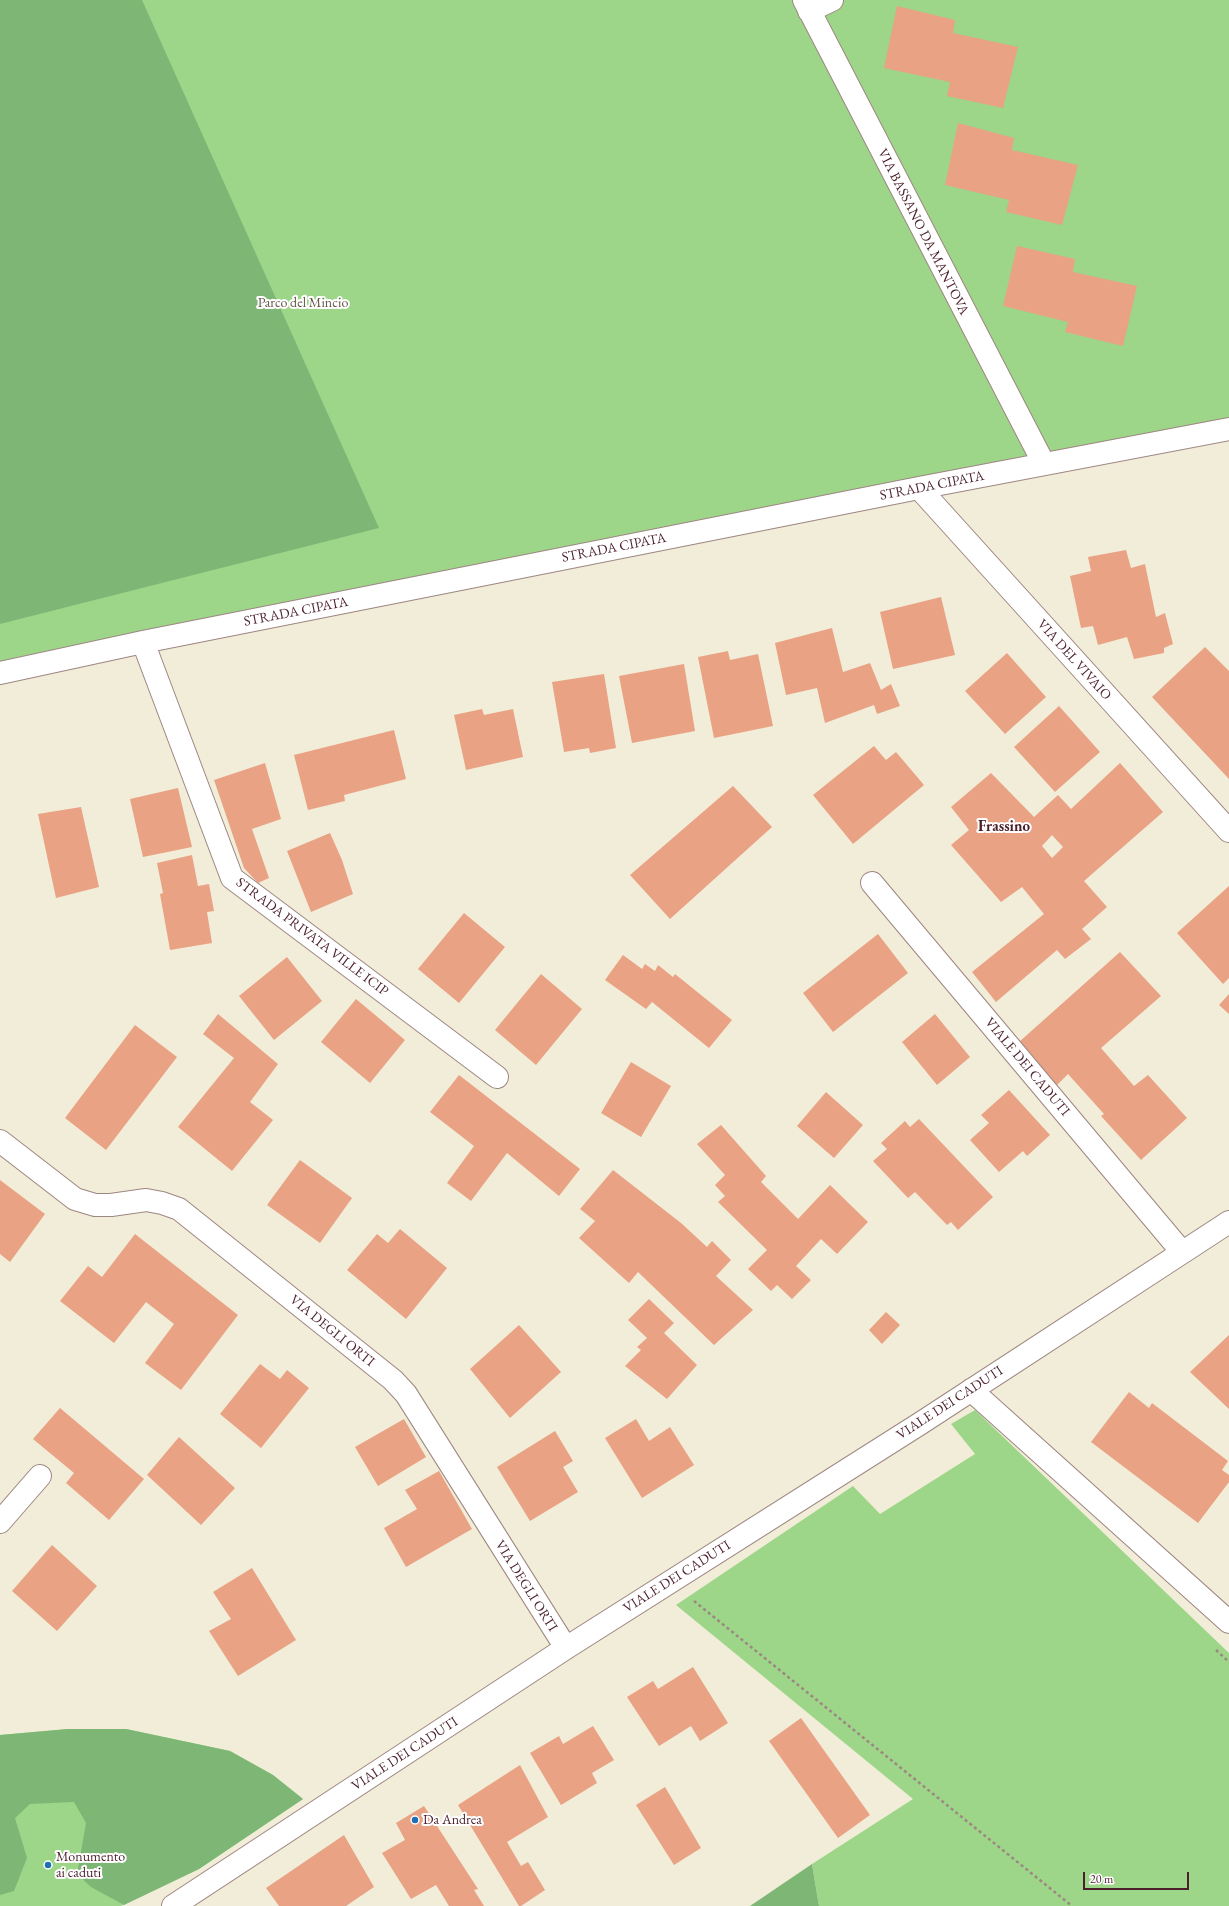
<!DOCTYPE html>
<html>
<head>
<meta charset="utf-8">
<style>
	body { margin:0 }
	#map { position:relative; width:1229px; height:1906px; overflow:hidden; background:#f1edd8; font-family:"EB Garamond",serif }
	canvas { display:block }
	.scale { position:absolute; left:1083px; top:1872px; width:106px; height:18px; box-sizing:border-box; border:2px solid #4a1f2b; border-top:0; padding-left:5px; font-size:12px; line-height:14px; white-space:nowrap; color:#4a1f2b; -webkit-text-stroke:3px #fff; paint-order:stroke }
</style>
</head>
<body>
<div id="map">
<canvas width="1229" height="1906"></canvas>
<div class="scale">20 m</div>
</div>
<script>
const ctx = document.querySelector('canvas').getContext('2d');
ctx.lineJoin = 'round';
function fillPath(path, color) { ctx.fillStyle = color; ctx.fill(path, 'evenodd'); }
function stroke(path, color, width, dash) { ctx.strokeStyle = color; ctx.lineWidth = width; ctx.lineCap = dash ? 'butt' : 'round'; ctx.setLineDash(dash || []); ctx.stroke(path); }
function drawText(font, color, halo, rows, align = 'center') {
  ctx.font = font + ' "EB Garamond",serif'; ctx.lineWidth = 4; ctx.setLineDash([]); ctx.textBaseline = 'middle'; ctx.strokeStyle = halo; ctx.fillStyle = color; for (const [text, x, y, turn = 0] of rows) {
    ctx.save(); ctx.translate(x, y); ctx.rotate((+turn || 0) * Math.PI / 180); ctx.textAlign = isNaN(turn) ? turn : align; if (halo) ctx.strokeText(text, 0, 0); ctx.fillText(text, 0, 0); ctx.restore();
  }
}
const green = new Path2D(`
	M0,0H1229V431L0,673Z
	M975,1410L1229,1653V1906H819L812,1864L913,1799L676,1605L853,1486L880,1514L975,1454L951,1424Z
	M68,1729H126L230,1751L273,1775L303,1799L199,1869L121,1906H0V1735Z`);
const forest = new Path2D(`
	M0,0H142L379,528L0,624Z
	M68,1729H126L230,1751L273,1775L303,1799L199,1869L124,1905L91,1887L77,1874L86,1823L74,1802L30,1804L15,1818L27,1858L14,1891L0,1895V1735Z
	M812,1864L819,1906H750Z`);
const building = new Path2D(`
	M897,6L955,20L953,33L1018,47L1003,108L947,96L950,82L884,68Z
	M958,123L1014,138L1012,150L1078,165L1062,225L1006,212L1009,200L945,185Z
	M1017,246L1075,259L1073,272L1137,286L1123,346L1065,332L1068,322L1003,306Z
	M1126,550L1131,568L1145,564L1156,617L1165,613L1173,644L1164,648V653L1134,659L1127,637L1098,645L1093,626L1081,628L1070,576L1091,571L1088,557Z
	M941,597L955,655L893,669L880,612Z
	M832,628L843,672L870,663L881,690L891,684L900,706L877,714L874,705L825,723L817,688L786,695L775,643Z
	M1205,647L1229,671V779L1152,697Z
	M728,651L730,660L758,654L773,726L714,738L698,657Z
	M1007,653L1046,697L1005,734L965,691Z
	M684,664L695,731L632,743L619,676Z
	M604,674L616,748L590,753L589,748L564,752L552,682Z
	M1059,706L1100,752L1055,792L1014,747Z
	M482,709L484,715L513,709L523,757L466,770L454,715Z
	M394,730L406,779L344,795L345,801L308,810L294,755Z
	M874,746L886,760L896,752L924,785L853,844L813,795Z
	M265,763L281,819L252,829L269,878L258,883L244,868L214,780Z
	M1120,763L1163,812L1084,881L1107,907L1082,929L1091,939L1065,959L1057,950L996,1002L972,972L1044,914L1022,887L1001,902L951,845L969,830L951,807L991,773L1034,817L1058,795L1071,809ZM1052,835L1063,847L1052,858L1042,846Z
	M733,786L772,827L670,919L630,875Z
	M178,788L192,847L143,857L130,799Z
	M81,807L99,887L56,898L38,814Z
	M330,833L342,860L353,894L311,912L287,851Z
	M192,855L198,886L209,884L214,911L207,912L212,943L170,950L160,894L163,893L157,863Z
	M1229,886V978L1223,984L1177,933Z
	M464,913L505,947L459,1003L418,969Z
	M878,934L908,973L833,1032L803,993Z
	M1120,952L1161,996L1101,1048L1134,1086L1148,1075L1187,1118L1141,1160L1101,1116L1104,1114L1068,1074L1057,1085L1019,1042Z
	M623,955L642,969L645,964L655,971L658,965L673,977L675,974L732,1020L709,1048L652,1002L646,1009L605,980Z
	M287,957L322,1001L274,1040L239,996Z
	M541,974L582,1009L536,1065L495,1030Z
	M1229,994V1014L1219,1005Z
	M356,999L405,1040L370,1083L321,1042Z
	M218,1014L278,1064L250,1102L273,1120L232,1171L178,1127L234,1058L203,1034Z
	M935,1014L970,1057L937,1085L902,1042Z
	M135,1025L177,1057L106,1150L65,1118Z
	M631,1062L671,1086L641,1137L601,1113Z
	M459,1075L580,1169L559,1196L507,1153L471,1201L447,1183L474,1146L430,1112Z
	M1009,1090L1050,1135L1027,1156L1023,1151L999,1172L970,1140L989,1123L981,1115Z
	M826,1092L863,1125L834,1158L797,1126Z
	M919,1119L993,1197L958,1230L951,1222L947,1225L915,1192L908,1198L873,1161L887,1149L881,1143L905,1121L910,1127Z
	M721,1125L766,1176L761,1182L798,1219L830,1185L868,1222L837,1254L821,1239L796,1266L811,1280L792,1299L777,1285L771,1291L748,1269L767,1250L718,1202L725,1196L715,1185L725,1175L697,1144Z
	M300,1160L352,1198L320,1243L267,1205Z
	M613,1170L681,1223L707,1247L712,1241L731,1260L716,1276L753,1310L714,1345L638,1272L629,1283L579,1238L595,1221L580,1209Z
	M0,1180L45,1214L10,1262L0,1254Z
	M400,1229L447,1268L406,1319L347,1270L377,1234L388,1243Z
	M135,1234L238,1315L181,1390L145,1363L174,1324L146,1302L114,1343L60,1301L88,1266L102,1277Z
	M649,1299L674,1323L664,1333L697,1365L667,1399L625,1366L641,1350L637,1347L647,1338L628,1320Z
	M886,1312L900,1325L882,1344L869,1330Z
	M519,1325L561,1372L510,1418L470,1369Z
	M1229,1335V1409L1190,1372Z
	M260,1364L280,1379L287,1370L309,1388L261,1448L220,1414Z
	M1129,1392L1149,1408L1152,1403L1228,1461L1222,1470L1229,1475V1482L1198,1523L1091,1442Z
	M60,1408L144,1479L109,1520L66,1483L74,1473L33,1439Z
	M404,1419L426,1457L378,1486L355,1447Z
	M636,1419L649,1441L670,1427L694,1465L642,1498L605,1438Z
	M555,1431L573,1461L563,1467L578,1492L530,1521L497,1467Z
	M179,1437L235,1488L201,1525L147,1475Z
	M439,1471L472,1529L406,1567L384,1528L417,1509L405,1490Z
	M52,1545L97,1586L57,1631L12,1591Z
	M252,1568L296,1640L238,1676L209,1631L231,1619L213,1592Z
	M693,1667L728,1723L700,1741L691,1726L659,1746L627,1697L653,1681L658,1689Z
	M801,1718L870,1815L838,1838L769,1741Z
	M593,1726L614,1760L592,1773L597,1783L561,1805L530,1753L559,1736L563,1744Z
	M520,1765L548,1817L507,1842L521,1866L528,1862L545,1890L521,1906H519L458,1805Z
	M665,1787L701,1848L674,1865L636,1805Z
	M424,1806L478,1889L474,1890L484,1906H449L436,1885L411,1899L382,1853L405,1840L396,1823Z
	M344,1835L374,1887L346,1906H279L266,1888Z`);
const path = new Path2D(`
	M694,1601L1072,1906
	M1216,1650L1229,1662`);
const street = new Path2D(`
	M804,0L1044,464
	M809,11L832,0
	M919,488L1229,831
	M143,642L232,878L497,1077
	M0,673L143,642L919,488L1229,429
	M872,883L1182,1252
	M0,1141L75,1199L95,1205H111L146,1200L162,1203L179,1209L393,1380L406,1394L566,1648
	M971,1390L1229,1622
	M0,1522L40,1476
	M173,1906L566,1648L921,1423L1229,1222`);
const markers = [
	[415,1820,4,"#1f6fb2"],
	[48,1865,4,"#1f6fb2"]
];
const streetNames = [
	["VIA BASSANO DA MANTOVA",923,232,63],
	["STRADA CIPATA",932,486,-11],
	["STRADA CIPATA",614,548,-11],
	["STRADA CIPATA",296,612,-11],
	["VIA DEL VIVAIO",1074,660,48],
	["STRADA PRIVATA VILLE ICIP",312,937,37],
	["VIALE DEI CADUTI",1027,1067,50],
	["VIA DEGLI ORTI",332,1331,39],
	["VIALE DEI CADUTI",950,1403,-33],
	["VIALE DEI CADUTI",677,1577,-32],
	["VIA DEGLI ORTI",526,1586,58],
	["VIALE DEI CADUTI",405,1754,-33]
];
const parkNames = [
	["Parco del Mincio",303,303]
];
const poiNames = [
	["Da Andrea",423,1820],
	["Monumento",56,1857],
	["ai caduti",56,1873]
];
const neighbourhoodNames = [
	["Frassino",1004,827]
];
fillPath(green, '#9dd689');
fillPath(forest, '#7eb775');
fillPath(building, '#e9a284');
stroke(street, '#9e8682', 24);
stroke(path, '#9e8682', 2.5, [3, 3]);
stroke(street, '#fff', 22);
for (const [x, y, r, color] of markers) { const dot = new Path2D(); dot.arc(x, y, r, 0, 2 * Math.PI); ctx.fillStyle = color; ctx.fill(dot); stroke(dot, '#fff', 1.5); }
drawText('14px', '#4a1f2b', '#fff', streetNames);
drawText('14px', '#635647', '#fff', parkNames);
drawText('14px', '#4a1f2b', '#fff', poiNames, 'left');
drawText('bold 15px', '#4a1f2b', '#fff', neighbourhoodNames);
</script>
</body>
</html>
